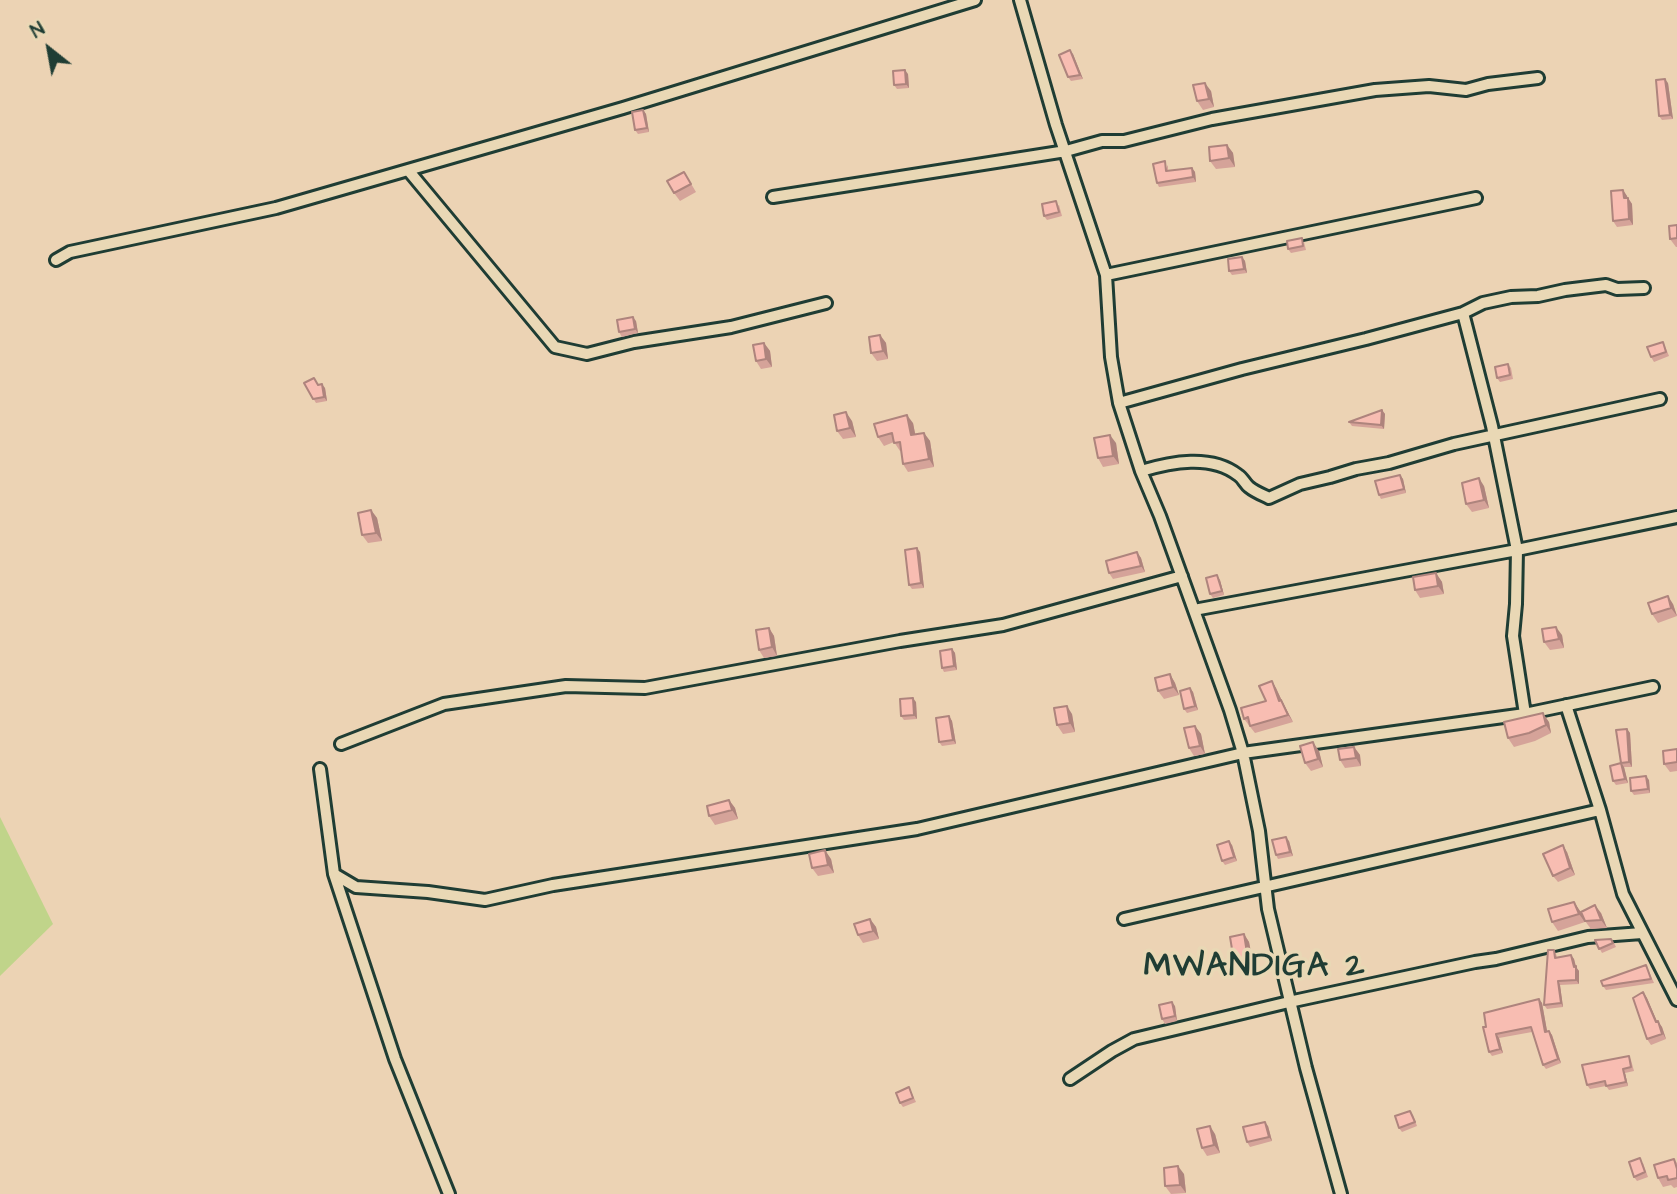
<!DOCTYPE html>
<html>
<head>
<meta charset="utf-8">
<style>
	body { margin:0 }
	#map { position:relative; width:1677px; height:1194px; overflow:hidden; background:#ecd3b4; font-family:"Architects Daughter",sans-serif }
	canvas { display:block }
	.north { position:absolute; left:14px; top:14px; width:70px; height:70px; -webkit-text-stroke:5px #e9d8b5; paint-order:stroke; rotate:329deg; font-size:19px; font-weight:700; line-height:28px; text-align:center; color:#1f3d34 }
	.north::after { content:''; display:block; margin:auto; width:24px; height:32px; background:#1f3d34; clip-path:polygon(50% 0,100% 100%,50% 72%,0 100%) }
</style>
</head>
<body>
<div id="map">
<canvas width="1677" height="1194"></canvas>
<div class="north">N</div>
</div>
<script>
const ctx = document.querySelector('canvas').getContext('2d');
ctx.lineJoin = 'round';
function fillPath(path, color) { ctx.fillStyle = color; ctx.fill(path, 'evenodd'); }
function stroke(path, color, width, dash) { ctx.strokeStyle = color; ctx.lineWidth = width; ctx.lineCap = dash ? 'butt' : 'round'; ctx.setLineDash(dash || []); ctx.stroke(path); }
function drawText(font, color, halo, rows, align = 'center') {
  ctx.font = font + ' "Architects Daughter",sans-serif'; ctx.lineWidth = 7; ctx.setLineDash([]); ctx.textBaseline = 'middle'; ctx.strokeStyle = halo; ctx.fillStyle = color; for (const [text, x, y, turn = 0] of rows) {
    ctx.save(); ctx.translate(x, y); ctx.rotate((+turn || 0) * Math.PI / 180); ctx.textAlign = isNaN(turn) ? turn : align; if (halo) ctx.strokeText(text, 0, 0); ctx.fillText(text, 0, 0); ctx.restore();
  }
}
const green = new Path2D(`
	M0,817L53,924L0,976Z`);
const minor = new Path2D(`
	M1020,0L1056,125L1106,275L1111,357L1119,403L1141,471L1160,516L1230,710L1243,753L1259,831L1268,909L1306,1068L1341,1194
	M408,170L555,347L587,354L634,342L731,327L826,303
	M773,197L1066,151L1102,141H1124L1212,119L1375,90L1429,86L1466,90L1488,84L1538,78
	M56,260L70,252L276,208L623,108L975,0
	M1106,275L1476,198
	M1463,313L1492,426L1517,550L1516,604L1513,636L1525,714
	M1119,403L1242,369L1366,339L1463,313L1483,303L1511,297L1538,296L1565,290L1606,285L1617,289L1644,288
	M1141,471C1171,462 1211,454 1238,475C1243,478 1245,484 1249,487C1255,492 1263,495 1269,498L1300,484L1330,477L1356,469L1389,463L1454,444L1660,399
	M1194,610L1517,550L1677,517
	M1566,705L1600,810L1623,894L1677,1000
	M341,744L444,704L566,686L645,688L900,641L1003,625L1182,576
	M320,769L334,874L395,1059L449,1194
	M334,874L356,887L428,892L485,900L553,885L917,829L1243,753L1525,714L1653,687
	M1124,919L1600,810
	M1070,1079L1112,1051L1134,1039L1289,1002L1475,962L1496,959L1588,937L1642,933`);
const wall = new Path2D(`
	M1073,54L1083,79L1071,81L1068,77Z
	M908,74L909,88L897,89L894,85Z
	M1668,83L1673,119L1662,120L1659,116Z
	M1211,91L1214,107L1203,110L1197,101Z
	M643,110L646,114L649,132L638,134L635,130Z
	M1227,145L1233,153L1235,167L1216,169L1210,161Z
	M1168,165V171L1192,168L1195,172L1196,182L1159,187L1157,183Z
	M684,172L696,192L680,201L674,193Z
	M1623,190L1632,204L1633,225L1617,227L1613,221Z
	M1059,205L1062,216L1047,220L1044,216Z
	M1677,225V247H1676L1670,239Z
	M1304,242L1306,250L1291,253L1288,249Z
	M1242,257L1245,261L1247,273L1232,275L1229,271Z
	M636,321L638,333L622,337L619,332Z
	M880,335L886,343L888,359L877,361L871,353Z
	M1663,342L1665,346L1669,356L1654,362L1651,357Z
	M764,343L770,351L772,367L761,369L756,361Z
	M1508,364L1511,368L1513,379L1500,382L1497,378Z
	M304,383L318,385L325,388L327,401L316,403Z
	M1382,410L1385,414L1384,429L1352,426L1349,422Z
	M852,421L856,437L843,439L837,431Z
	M913,423L915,434L924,433L930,441L934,467L908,472L903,464L901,451H900L894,442L884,446L878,437Z
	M1116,443L1119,464L1103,467L1098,458Z
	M1400,475L1403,479L1406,493L1381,499L1379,495Z
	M1484,486L1489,508L1472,512L1466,504Z
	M371,510L377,518L382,541L368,543L362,535Z
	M920,552L924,588L912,589L909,585Z
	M1137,552L1141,558L1145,572L1113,579L1109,573Z
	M1436,573L1442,582L1444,594L1420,598L1415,590Z
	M1220,580L1224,595L1213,598L1210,594Z
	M1673,604L1677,616L1658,623L1652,614Z
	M769,628L774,636L777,656L764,658L759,650Z
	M1562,635L1564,648L1550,650L1544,642Z
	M952,649L955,653L957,670L944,672L942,668Z
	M1170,674L1175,683L1179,695L1164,699L1158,691Z
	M1272,681L1276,688L1282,701L1293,722L1255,733L1244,719L1266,701Z
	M1190,688L1193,692L1198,710L1187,713L1184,709Z
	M916,702L917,719L904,720L901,716Z
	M1072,714L1075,732L1063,734L1057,725Z
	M949,716L952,721L956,744L942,746L939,742Z
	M1549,722L1551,733L1535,741L1514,747L1508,738Z
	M1195,726L1201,734L1205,754L1194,756L1189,748Z
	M1627,729L1630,733L1632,767H1624L1628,783L1616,785L1613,781L1621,763Z
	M1354,747L1360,755L1361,766L1345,768L1340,760Z
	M1677,749V771L1670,772L1664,764Z
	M1319,751L1323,767L1311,771L1305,763Z
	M1649,780L1650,793L1634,795L1631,791Z
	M729,800L735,808L738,819L715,825L709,816Z
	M1289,841L1293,856L1278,859L1276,855Z
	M1232,845L1237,861L1225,865L1222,861Z
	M1567,852L1575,875L1558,882L1553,876Z
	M831,859L834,873L818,876L812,868Z
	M1574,902L1580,911L1585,922L1558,931L1552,922Z
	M1601,913L1607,928L1591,929L1585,921Z
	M870,919L876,927L879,939L863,943L858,935Z
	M1244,934L1249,942L1254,967L1240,969L1234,961Z
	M1595,940L1614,943L1616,947L1602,953Z
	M1554,950L1556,954L1557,957L1571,955L1574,959L1576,967L1579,971V984L1560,985L1563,1007L1547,1009L1544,1005Z
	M1648,969L1654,983L1606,990L1603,986Z
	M1643,992L1647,998L1657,1022L1662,1027L1666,1039L1651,1045L1647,1039Z
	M1539,999L1542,1003L1547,1031H1549L1552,1035L1561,1063L1546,1069L1543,1065L1532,1032L1499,1038L1503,1053L1492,1056L1489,1052L1486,1027Z
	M1175,1006L1177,1021L1165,1024L1162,1019Z
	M1629,1056L1631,1060L1634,1071L1625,1073L1628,1086L1609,1090L1606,1086L1590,1089L1587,1085Z
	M909,1087L916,1102L903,1107L900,1103Z
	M1410,1111L1413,1115L1417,1126L1402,1132L1399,1128Z
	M1268,1126L1272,1141L1250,1147L1247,1142Z
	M1215,1134L1220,1153L1207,1156L1202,1148Z
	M1674,1159L1677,1163V1187L1674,1188L1671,1185L1663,1187L1658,1178Z
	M1643,1163L1648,1177L1637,1181L1634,1177Z
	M1184,1174L1186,1193L1171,1194L1165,1186Z`);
const shadedWall = new Path2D(`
	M1070,50L1073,54L1083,79L1080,75Z
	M905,70L908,74L909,88L906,84Z
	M1665,79L1668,83L1673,119L1670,115Z
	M1205,83L1211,91L1214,107L1209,99Z
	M643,110L646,114L649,132L647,128Z
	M1227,145L1233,153L1235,167L1229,158Z
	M1192,168L1195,172L1196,182L1193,177Z
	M1623,190L1627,196L1628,203V198L1632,204L1633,225L1629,219Z
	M1242,257L1245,261L1247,273L1244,269Z
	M633,317L636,321L638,333L635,329Z
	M880,335L886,343L888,359L883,351Z
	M764,343L770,351L772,367L766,359Z
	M322,384L325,388L327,401L324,397Z
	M1382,410L1385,414L1384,429L1381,425Z
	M846,412L852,421L856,437L850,428Z
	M907,415L913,423L917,443L911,435Z
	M924,433L930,441L934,467L929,459Z
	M1110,435L1116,443L1119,464L1113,456Z
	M1400,475L1403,479L1406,493L1404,489Z
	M1479,478L1484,486L1489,508L1484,500Z
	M371,510L377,518L382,541L376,533Z
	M917,548L920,552L924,588L921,583Z
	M1137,552L1141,558L1145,572L1141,566Z
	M1436,573L1442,582L1444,594L1438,586Z
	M1217,575L1220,580L1224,595L1222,591Z
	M1668,596L1673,604L1677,616L1671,608Z
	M1556,627L1562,635L1564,648L1559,639Z
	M769,628L774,636L777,656L772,647Z
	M952,649L955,653L957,670L954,666Z
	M1170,674L1175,683L1179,695L1173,687Z
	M1272,681L1276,688L1282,701L1293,722L1279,701Z
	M1190,688L1193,692L1198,710L1195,706Z
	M913,698L916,702L917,719L914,715Z
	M1067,706L1072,714L1075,732L1070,723Z
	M1543,713L1549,722L1551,733L1546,725Z
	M949,716L952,721L956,744L953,740Z
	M1195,726L1201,734L1205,754L1200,746Z
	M1627,729L1630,733L1632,767L1629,762Z
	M1313,742L1319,751L1323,767L1318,759Z
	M1354,747L1360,755L1361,766L1356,758Z
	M1621,763L1624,767L1628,783L1625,779Z
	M1646,776L1649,780L1650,793L1648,789Z
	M729,800L735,808L738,819L732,810Z
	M1286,837L1289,841L1293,856L1290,852Z
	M1229,841L1232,845L1237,861L1234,857Z
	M1563,845L1567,852L1575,875L1570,868Z
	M825,850L831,859L834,873L828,865Z
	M1574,902L1580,911L1585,922L1579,914Z
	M1595,905L1601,913L1607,928L1601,920Z
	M870,919L876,927L879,939L873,931Z
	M1244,934L1249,942L1254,967L1248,959Z
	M1571,955L1574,959L1576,967L1579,971V984L1576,980Z
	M1558,981L1560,985L1563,1007L1561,1003Z
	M1643,992L1647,998L1659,1026L1658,1021L1662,1027L1666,1039L1656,1022Z
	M1539,999L1542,1003L1548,1036L1545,1032Z
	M1172,1002L1175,1006L1177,1021L1175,1016Z
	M1549,1031L1552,1035L1561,1063L1558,1059Z
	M1496,1034L1499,1038L1503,1053L1500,1049Z
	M1623,1069L1625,1073L1628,1086L1626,1082Z
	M1265,1122L1268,1126L1272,1141L1269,1137Z
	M1210,1126L1215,1134L1220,1153L1214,1145Z
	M1178,1166L1184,1174L1186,1193L1180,1185Z`);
const building = new Path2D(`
	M1070,50L1080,75L1068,77L1059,55Z
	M905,70L906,84L894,85L893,71Z
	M1665,79L1670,115L1659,116L1656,80Z
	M1205,83L1209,99L1197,101L1193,85Z
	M643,110L647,128L635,130L632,112Z
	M1227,145L1229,158L1210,161L1209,147Z
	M1165,161L1166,171L1192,168L1193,177L1157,183L1153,164Z
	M684,172L691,184L674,193L667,181Z
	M1623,190L1624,198H1628L1629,219L1613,221L1611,191Z
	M1056,201L1059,212L1044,216L1042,204Z
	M1677,225V238L1670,239L1669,226Z
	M1302,238L1303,246L1288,249L1287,241Z
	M1242,257L1244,269L1229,271L1228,259Z
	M633,317L635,329L619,332L617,320Z
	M880,335L883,351L871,353L869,337Z
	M1663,342L1666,352L1651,357L1647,347Z
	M764,343L766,359L756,361L753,345Z
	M1508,364L1510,375L1497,378L1495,367Z
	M314,378L318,385L322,384L324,397L313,399L304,383Z
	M1382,410L1381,425L1349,422Z
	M846,412L850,428L837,431L834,415Z
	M907,415L911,435L924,433L929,459L903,464L900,442L894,443L892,433L878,437L874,424Z
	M1110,435L1113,456L1098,458L1094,438Z
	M1400,475L1404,489L1379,495L1375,481Z
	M1479,478L1484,500L1466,504L1462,483Z
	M371,510L376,533L362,535L358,513Z
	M917,548L921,583L909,585L905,550Z
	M1137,552L1141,566L1109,573L1106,561Z
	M1436,573L1438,586L1415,590L1413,577Z
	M1217,575L1222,591L1210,594L1206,578Z
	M1668,596L1671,608L1652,614L1648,603Z
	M1556,627L1559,639L1544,642L1542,629Z
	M769,628L772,647L759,650L756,630Z
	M952,649L954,666L942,668L940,651Z
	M1170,674L1173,687L1158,691L1155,678Z
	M1272,681L1279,701L1281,700L1288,715L1250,726L1248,717L1244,719L1241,708L1266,701L1259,686Z
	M1190,688L1195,706L1184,709L1180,691Z
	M913,698L914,715L901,716L900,699Z
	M1067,706L1070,723L1057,725L1054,708Z
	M1543,713L1546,725L1529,733L1508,738L1504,722Z
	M949,716L953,740L939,742L936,718Z
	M1195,726L1200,746L1189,748L1184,728Z
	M1627,729L1629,762L1621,763L1625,779L1613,781L1610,766L1621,763L1616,730Z
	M1313,742L1318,759L1305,763L1300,746Z
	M1354,747L1356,758L1340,760L1338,749Z
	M1677,749V762L1664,764L1663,751Z
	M1646,776L1648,789L1631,791L1630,778Z
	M729,800L732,810L709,816L707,806Z
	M1286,837L1290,852L1276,855L1272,840Z
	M1229,841L1234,857L1222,861L1217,845Z
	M1563,845L1570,868L1553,876L1543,854Z
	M825,850L828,865L812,868L809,854Z
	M1574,902L1579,914L1552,922L1548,909Z
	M1595,905L1601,920L1585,921L1581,912Z
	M870,919L873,931L858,935L854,924Z
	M1244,934L1248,959L1234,961L1230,937Z
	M1611,939L1613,943L1599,949L1595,940Z
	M1548,950H1554L1555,958L1571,955L1574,967L1576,966V980L1558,981L1561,1003L1544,1005Z
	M1646,965L1651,979L1603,986L1601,981Z
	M1643,992L1656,1022L1658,1021L1662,1034L1647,1039L1633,998Z
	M1539,999L1545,1032L1549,1031L1558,1059L1543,1065L1531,1027L1496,1034L1500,1049L1489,1052L1483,1027H1486L1484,1013Z
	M1172,1002L1175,1016L1162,1019L1159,1005Z
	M1629,1056L1631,1067L1623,1069L1626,1082L1606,1086L1605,1081L1587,1085L1582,1065Z
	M909,1087L913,1098L900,1103L896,1093Z
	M1410,1111L1415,1122L1399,1128L1395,1116Z
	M1265,1122L1269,1137L1247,1142L1243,1127Z
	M1210,1126L1214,1145L1202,1148L1197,1129Z
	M1640,1158L1645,1172L1634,1177L1629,1162Z
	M1674,1159L1677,1169V1178L1668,1180L1667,1176L1658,1178L1654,1165Z
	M1178,1166L1180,1185L1165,1186L1164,1168Z`);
const districtNames = [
	["MWANDIGA 2",1255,968]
];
fillPath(green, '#c0d48a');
stroke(minor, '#1f3d34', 16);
stroke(minor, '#e9d8b5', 10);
fillPath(wall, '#d5a399');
fillPath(shadedWall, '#ae847d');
fillPath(building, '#f8bdb2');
stroke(building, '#ae847d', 2);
ctx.letterSpacing = '2px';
drawText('bold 33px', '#1f3d34', '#e9d8b5', districtNames);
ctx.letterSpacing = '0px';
</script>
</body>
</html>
